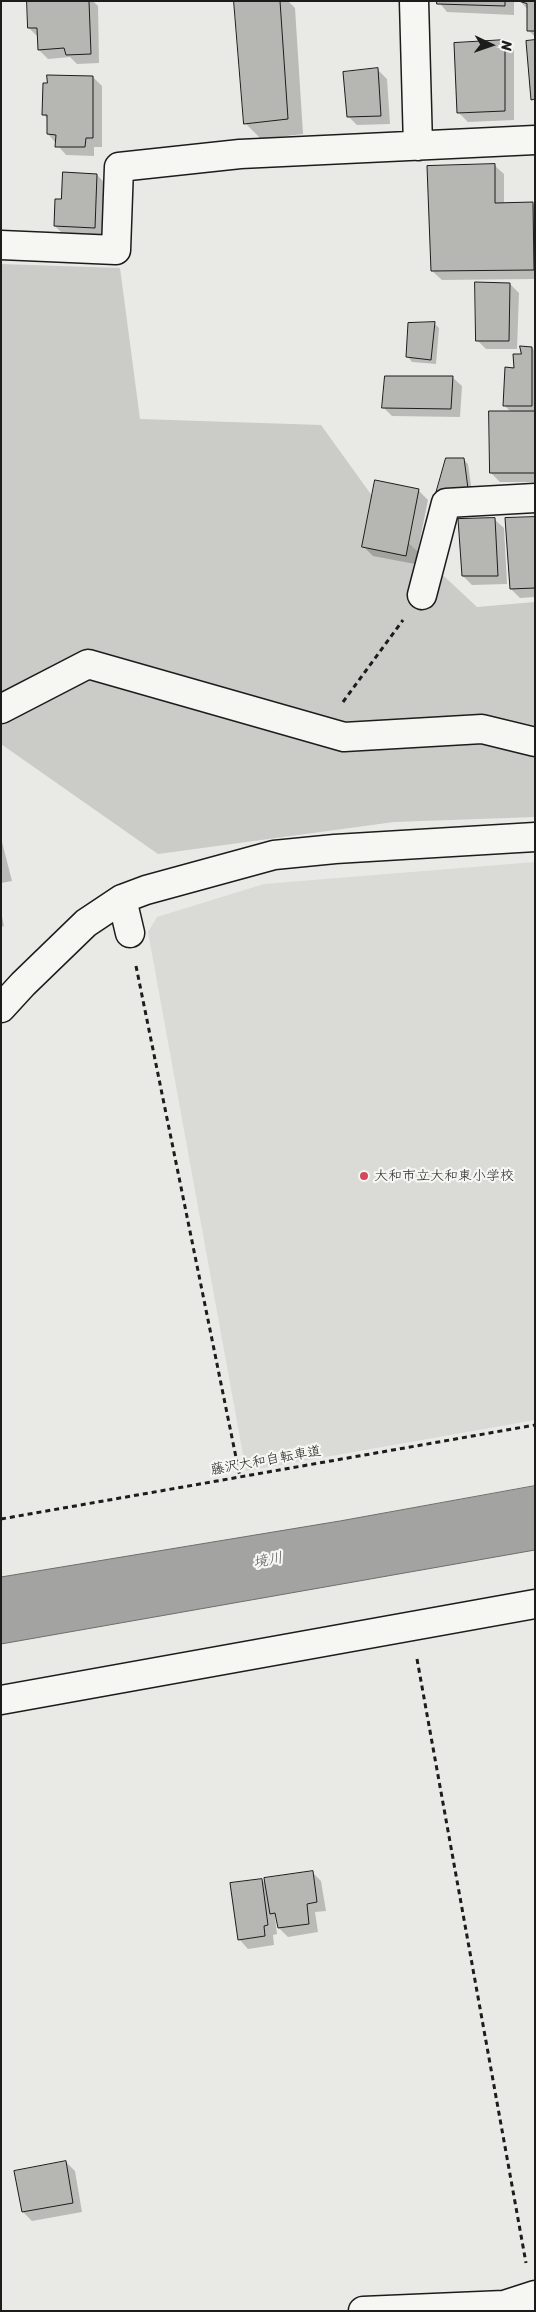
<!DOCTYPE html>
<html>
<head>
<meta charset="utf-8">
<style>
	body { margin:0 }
	#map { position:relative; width:536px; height:2312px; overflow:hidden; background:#e9e9e5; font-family:Sriracha,sans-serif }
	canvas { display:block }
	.frame { position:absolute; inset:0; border:2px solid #1c1c1c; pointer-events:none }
	.north { position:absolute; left:466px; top:20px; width:50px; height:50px; -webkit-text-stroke:4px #f6f6f2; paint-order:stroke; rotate:93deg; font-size:14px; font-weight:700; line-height:20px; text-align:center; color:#1c1c1c }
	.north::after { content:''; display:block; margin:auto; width:18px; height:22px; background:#1c1c1c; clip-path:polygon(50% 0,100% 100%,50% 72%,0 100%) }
</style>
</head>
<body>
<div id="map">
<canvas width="536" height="2312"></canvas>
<div class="frame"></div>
<div class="north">N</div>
</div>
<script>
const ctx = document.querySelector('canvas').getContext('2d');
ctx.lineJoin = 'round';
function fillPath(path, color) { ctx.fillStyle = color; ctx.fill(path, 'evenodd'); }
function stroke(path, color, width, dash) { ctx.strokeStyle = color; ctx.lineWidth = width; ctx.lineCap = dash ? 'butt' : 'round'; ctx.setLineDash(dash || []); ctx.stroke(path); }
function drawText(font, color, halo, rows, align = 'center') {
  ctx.font = font + ' Sriracha,"Klee One",sans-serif'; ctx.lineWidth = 4.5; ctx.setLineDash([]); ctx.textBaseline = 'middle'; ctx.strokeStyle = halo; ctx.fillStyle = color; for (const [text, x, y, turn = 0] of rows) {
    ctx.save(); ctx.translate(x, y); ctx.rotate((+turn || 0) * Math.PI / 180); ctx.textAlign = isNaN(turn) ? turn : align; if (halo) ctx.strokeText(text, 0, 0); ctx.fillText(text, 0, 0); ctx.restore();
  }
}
const built = new Path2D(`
	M535,862V1420L246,1471L148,932L157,917L264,884Z`);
const green = new Path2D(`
	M1,264L120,268L140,419L321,425L401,536L477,607L535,602V817L394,822L158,854L1,744Z`);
const water = new Path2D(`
	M535,1486V1550L1,1644V1577L340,1521Z`);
const shadow = new Path2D(`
	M29,1H93L98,6L99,63L77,64L70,57L48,59L39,50L38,37L29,28Z
	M235,1H288L295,8L303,134L261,139L245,123Z
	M438,1H514V15L447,12Z
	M520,1H535V37L529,31V11Z
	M505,41L514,50V120L468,122L459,113Z
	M378,70L387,79L390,124L357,125L348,116Z
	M93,77L102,86V147H94V156L66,155L48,134V119L43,114Z
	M494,165L504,174V204H533L535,206V279L442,280L432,271Z
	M97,175L106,184L104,237L64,235L55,226L62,201Z
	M510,284L519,293L517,349H486L477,340Z
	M435,324L439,328L436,364L412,362L408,357Z
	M532,348L535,351V482H500L491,473L511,412L505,406L522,355Z
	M452,377L462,386L460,417L392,416L383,407Z
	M464,460L468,464L473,500L441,502Z
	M419,491L428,500L415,564L373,556L364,547Z
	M535,518V597L520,598L511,589Z
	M494,519L504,528L507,584L472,585L463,576Z
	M1,838L12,881L1,883Z
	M1,912L4,926L1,927Z
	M312,1872L321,1881L326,1911L315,1912L318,1932L288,1937L279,1928L277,1916H275L277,1934L273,1935L274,1945L248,1949L239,1939L262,1880L267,1885Z
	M66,2162L75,2171L82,2212L32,2221L23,2212Z`);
const building = new Path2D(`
	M27,1H89L91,54L66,55L64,48L38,50L37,28H28Z
	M234,1H280L288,119L244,124Z
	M437,1H505V6L437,4Z
	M519,1H535V31H527V4Z
	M505,40V111L457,113L454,43Z
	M535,40V99L531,100L526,41Z
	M378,68L381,116L347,117L343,72Z
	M47,75L93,76V138H86L85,147H55L56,135L47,134V115H42L43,83H47Z
	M495,164V203L533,202L534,270L431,271L427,166Z
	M63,172L97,174L95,228L54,226L55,199H61Z
	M475,282L510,283L509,341H476Z
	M435,322L431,360L406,357L408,323Z
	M520,346L532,347V406H503L505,367L514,368L513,354H521Z
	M385,376H453L451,409L382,408Z
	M489,411H535V473H490Z
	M446,458H464L469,496L435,497Z
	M375,480L419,489L406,556L362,547Z
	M535,517V588L510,589L505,518Z
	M495,518L498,576H462L458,519Z
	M313,1871L317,1902L307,1904L309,1924L278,1928L275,1913L270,1914L264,1878Z
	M262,1879L268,1925L264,1926L265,1936L238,1940L230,1883Z
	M66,2161L73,2203L22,2212L14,2171Z`);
const path = new Path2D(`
	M343,702L403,620
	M136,966L240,1477
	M1,1519L535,1425
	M417,1659L526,2263`);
const minor = new Path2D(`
	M414,1L418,146
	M1,245L116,250L119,167L240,154L535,140
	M422,595L446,503L535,498
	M1,709L88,664L344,737L482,729L535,742
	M122,899L130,933
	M1,1008L23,984L86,923L122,899L146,890L274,855L335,849L535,837
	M1,1700L535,1604
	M363,2311L504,2305L535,2295`);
const markers = [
	[364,1176,5,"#d1495b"]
];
const poiNames = [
	["大和市立大和東小学校",374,1176]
];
const streetNames = [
	["藤沢大和自転車道",266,1461,-10]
];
const waterNames = [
	["境川",268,1561,-11]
];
fillPath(built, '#dadad6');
fillPath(green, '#cbcbc7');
fillPath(water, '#a3a3a1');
stroke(water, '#6d6d6c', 1);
fillPath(shadow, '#0003');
fillPath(building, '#b6b6b3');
stroke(building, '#1c1c1c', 1);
stroke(minor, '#1c1c1c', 31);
stroke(path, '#1c1c1c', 3, [5, 4]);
stroke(minor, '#f6f6f2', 28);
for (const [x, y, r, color] of markers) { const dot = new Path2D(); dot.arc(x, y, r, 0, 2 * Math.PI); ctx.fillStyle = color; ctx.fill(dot); stroke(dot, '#f6f6f2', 2); }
drawText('14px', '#1c1c1c', '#f6f6f2', poiNames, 'left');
drawText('14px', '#1c1c1c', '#f6f6f2', streetNames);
drawText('italic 15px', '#525251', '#f6f6f2', waterNames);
</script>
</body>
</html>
